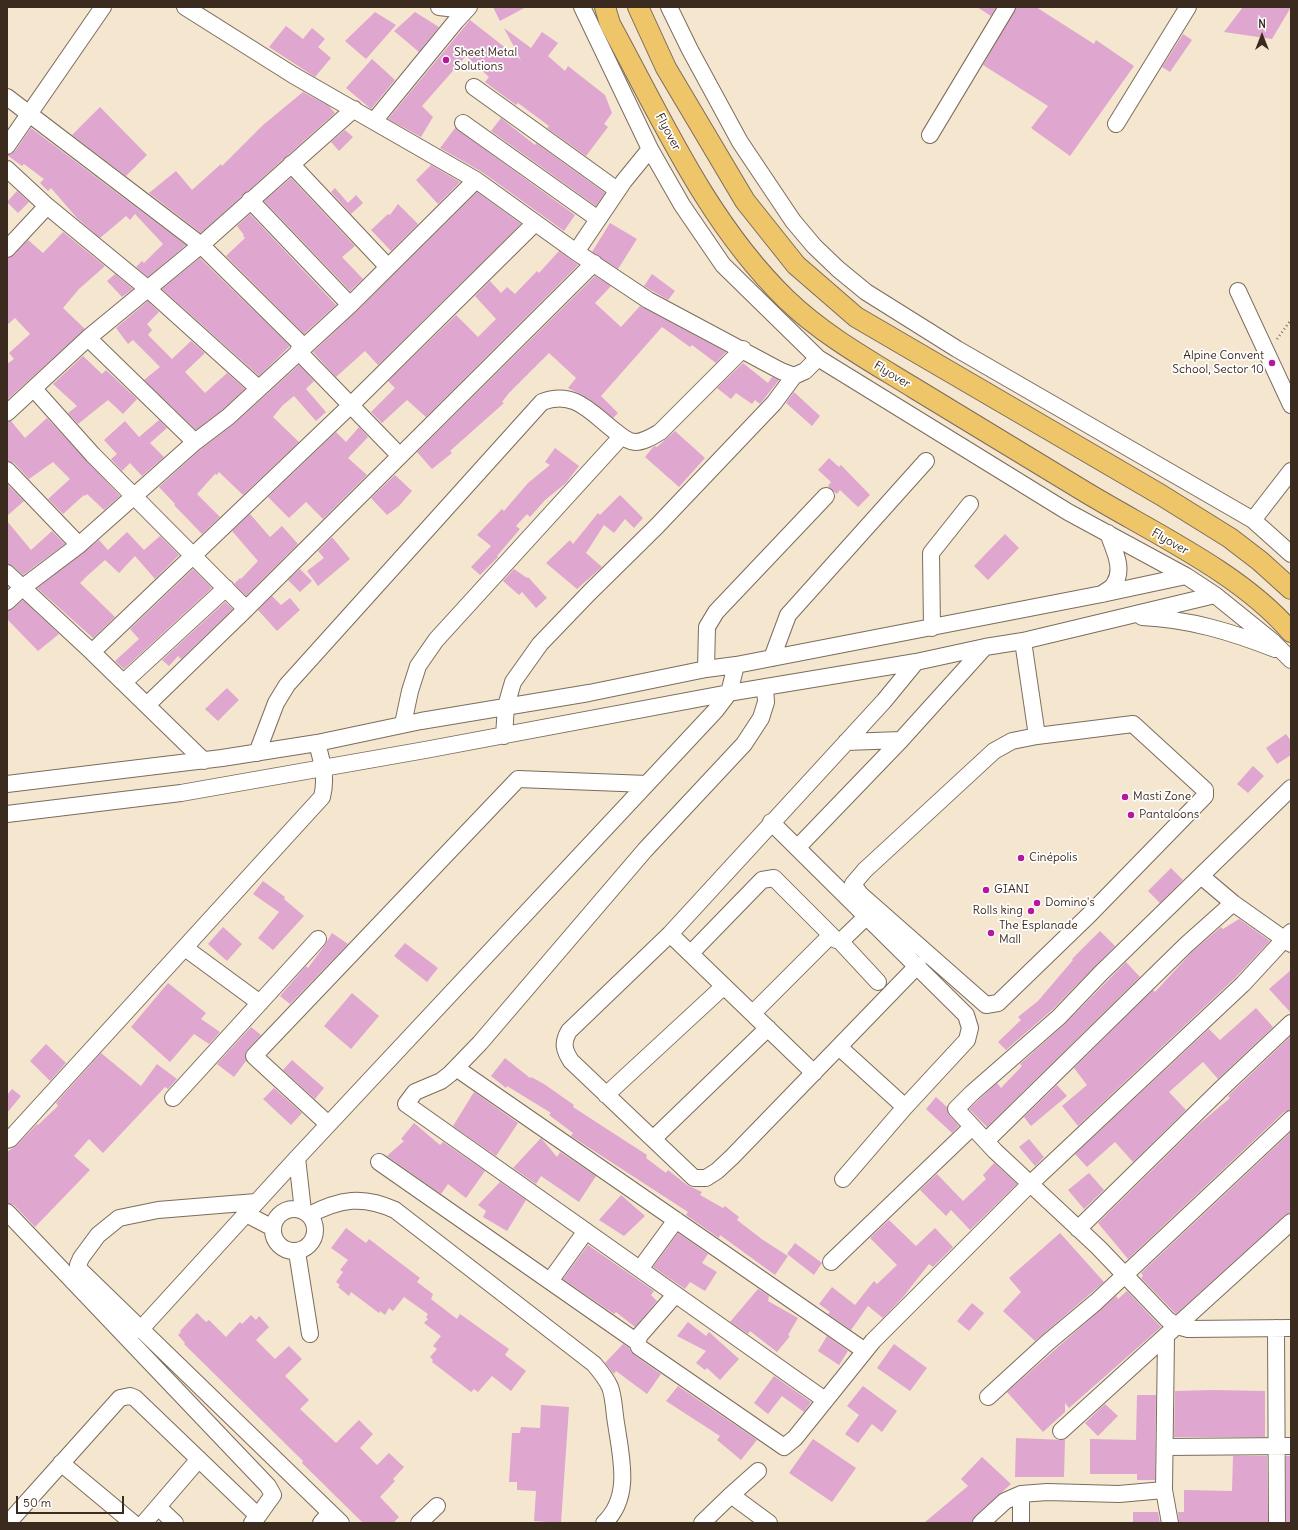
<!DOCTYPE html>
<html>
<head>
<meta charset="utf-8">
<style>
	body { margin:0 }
	#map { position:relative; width:1298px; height:1530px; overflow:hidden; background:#f5e6cf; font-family:Delius,sans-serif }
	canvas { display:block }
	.frame { position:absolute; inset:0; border:8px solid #3b2a1e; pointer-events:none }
	.north { position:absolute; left:1242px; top:16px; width:40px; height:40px; -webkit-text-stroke:3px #fff; paint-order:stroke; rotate:0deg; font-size:11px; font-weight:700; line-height:16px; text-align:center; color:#3b2a1e }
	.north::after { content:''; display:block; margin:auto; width:14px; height:18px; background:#3b2a1e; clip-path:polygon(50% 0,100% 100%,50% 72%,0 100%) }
	.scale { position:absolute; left:16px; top:1496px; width:108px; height:18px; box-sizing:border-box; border:2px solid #3b2a1e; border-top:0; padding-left:5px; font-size:12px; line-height:14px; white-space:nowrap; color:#3b2a1e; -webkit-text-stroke:3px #fff; paint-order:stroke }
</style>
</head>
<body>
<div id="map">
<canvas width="1298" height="1530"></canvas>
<div class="frame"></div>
<div class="north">N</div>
<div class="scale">50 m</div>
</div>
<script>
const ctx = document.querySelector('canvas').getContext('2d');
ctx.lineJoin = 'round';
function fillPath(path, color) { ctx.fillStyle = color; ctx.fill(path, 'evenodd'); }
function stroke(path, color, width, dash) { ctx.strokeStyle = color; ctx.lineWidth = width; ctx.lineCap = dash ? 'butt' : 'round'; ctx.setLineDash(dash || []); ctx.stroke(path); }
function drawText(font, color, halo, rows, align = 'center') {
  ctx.font = font + ' Delius,sans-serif'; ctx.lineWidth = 3.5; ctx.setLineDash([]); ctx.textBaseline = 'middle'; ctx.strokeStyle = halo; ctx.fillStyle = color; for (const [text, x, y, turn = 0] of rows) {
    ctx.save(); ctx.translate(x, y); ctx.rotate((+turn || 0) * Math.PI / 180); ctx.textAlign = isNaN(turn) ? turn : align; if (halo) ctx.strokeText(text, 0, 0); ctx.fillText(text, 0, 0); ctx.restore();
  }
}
const building = new Path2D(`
	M493,7H526L500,21Z
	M977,7H996L991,16Z
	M1016,7H1036L1094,44L1096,40L1134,66L1070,156L1031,128L1048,106L983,65Z
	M1243,7H1291L1272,39L1224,32Z
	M375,12L396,25L366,59L345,41Z
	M415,12L439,27L419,52L394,31Z
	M470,20L521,60L504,28L531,48L542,32L558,43L548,56L565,71L568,66L605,95L612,113L604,124L608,127L586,156L547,128L549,126L518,103L516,105L485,82L489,77L466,56L422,106L433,117L421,137L388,119Z
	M286,26L303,39L312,28L325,39L318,47L331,58L315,77L269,47Z
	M1183,34L1192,40L1170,72L1162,67Z
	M372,59L395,80L371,109L346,88Z
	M303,92L329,106L335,113L201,233L149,193L176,171L192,190L221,164L222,166L263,125Z
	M100,107L147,155L126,176L72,135Z
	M501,118L535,145L536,143L605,193L596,206L491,131Z
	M31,128L186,245L148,277L136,267L142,261L144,263L163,244L135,214L130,220L126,216L100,238L77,218L51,188L48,191L40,183L44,179L24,164L22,166L7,155L15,151Z
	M455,128L575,215L564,231L482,172L440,148Z
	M345,130L353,137L339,151L331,142Z
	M431,165L460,182L438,204L416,180Z
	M291,178L355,246L342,257L363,279L350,291L264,201Z
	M335,188L348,203L356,195L363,203L351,214L331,192Z
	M17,191L29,202L18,213L7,202Z
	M477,192L521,224L378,365L365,351L336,377L313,352L356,312Z
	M398,204L418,224L391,251L371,230L388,214L390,215Z
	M250,214L336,305L304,334L226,256L245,238L243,236L244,235L237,226Z
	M610,223L637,239L618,269L592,252Z
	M63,232L105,266L79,289L63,308L85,329L7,400V364L14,359L9,353L30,334L15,318L7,325V258L14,255L28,240L43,253Z
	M559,251L578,265L426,417L407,400L382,423L371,412L395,388L388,381L456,315L478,337L496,319L475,296L490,281L501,293L507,287L515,294L537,271L539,273Z
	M200,258L290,346L259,376L162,289Z
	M115,274L133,289L122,297L107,281Z
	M652,274L675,291L668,300L644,286Z
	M595,276L611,286L595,303L621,327L640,306L726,352L716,363L692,345L690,347L662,327L601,396L618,413L613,418L588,398L568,388L576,378L549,353L509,393L502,402L504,403L450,451L452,453L432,469L417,452Z
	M148,301L159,312L147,324L152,330L148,335L172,359L191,341L205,353L185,372L205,393L227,373L245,389L222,410L196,430L144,380L160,367L133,340L128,344L116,328Z
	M83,356L102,374L106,370L137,399L123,414L108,400L78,424L68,413L77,406L53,384Z
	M743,363L768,383L772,377L779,380L760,404L755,400L752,404L736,393L731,399L717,388Z
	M299,365L314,381L306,389L326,412L316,421L294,396L283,405L273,417L299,442L243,495L219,472L217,475L215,474L197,494L220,517L202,534L174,505L175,504L159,487L201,449L234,424Z
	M794,392L820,416L812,426L786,403Z
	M47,418L120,496L104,510L87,494L85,496L84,495L63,514L48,499L70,479L53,462L29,479L14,463L7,461V422L11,421L25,438Z
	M159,420L167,428L150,443L164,457L142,476L130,463L122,471L111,459L117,454L104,440L125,421L139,437Z
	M359,427L368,437L348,458L367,475L323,519L306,502L289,518L268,497L336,432L346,442Z
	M675,431L705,458L679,487L645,457L654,446L657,447Z
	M555,448L579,466L566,483L545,500L530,517L527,514L516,526L520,529L497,556L498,557L480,575L471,567L491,546L477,535L502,509L504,511L528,483L550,465L545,462Z
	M829,458L839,467L841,465L870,495L858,507L840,490L837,494L828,486L831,482L818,470Z
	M395,475L412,491L399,506L387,515L371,498Z
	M7,484L24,501L7,516Z
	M620,495L643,518L634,528L625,519L614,533L604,525L586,553L602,567L577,589L546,563L570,540L573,544L598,513L600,515Z
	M250,514L270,537L282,526L298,544L246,596L234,584L240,578L241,579L258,561L232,531Z
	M7,521L31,550L52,531L65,544L23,575L13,566L7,564Z
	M127,532L144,550L160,536L179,555L155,579L135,556L119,573L105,560L87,576L80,583L115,617L93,638L37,588L99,540L108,550Z
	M1005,534L1019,548L988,580L974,566Z
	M332,537L350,559L318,586L307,571L324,558L318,551Z
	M193,569L212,588L124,669L115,661L139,639L130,629Z
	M300,569L312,581L300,592L288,580Z
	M514,569L527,578L528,577L547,598L536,608L522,592L519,595L503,581Z
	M272,596L281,605L290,598L300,610L277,631L258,610Z
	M23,600L59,634L38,651L7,619V611L13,609Z
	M225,602L233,609L181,659L178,656L169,666L162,660Z
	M227,688L239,700L218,721L205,709Z
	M1286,734L1291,741V755L1277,764L1266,748Z
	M1253,766L1264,776L1248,793L1237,784Z
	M1171,868L1183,880L1160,903L1148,891Z
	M263,881L285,897L284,899L304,916L273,950L258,938L279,912L253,894Z
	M1239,919L1270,941L1236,977L1078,1126L1062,1106L1087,1085L1074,1068L1153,990L1155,992L1192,952L1221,927L1223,929Z
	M223,927L242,944L227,961L208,944Z
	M1100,931L1115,946L1052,1010L1006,1050L998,1042L1021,1020L1018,1017L1038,1001L1073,960L1072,959Z
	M332,933L348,944L290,1004L280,996L306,966L308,968L325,945Z
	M405,943L438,968L427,982L394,956Z
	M1126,962L1140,977L987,1127L969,1109L997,1083L1001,1088L1022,1066L1020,1064L1065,1024Z
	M1291,970V1013L1269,989Z
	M168,983L206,1013L201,1019L220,1032L209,1044L194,1034L170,1062L131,1027Z
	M352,993L379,1016L351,1049L324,1026Z
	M1256,1008L1273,1027L1218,1079L1203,1062L1169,1092L1186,1110L1133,1162L1115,1142L1087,1167L1075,1154L1209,1029L1220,1040Z
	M251,1027L261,1035L247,1050L245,1054L246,1061L234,1077L217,1064Z
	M1291,1036V1110L1284,1112L1128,1259L1098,1223L1198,1125L1230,1098L1228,1096Z
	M46,1044L66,1063L50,1081L30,1061Z
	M101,1053L141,1086L157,1064L177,1079L168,1089L165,1087L103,1153L89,1139L74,1156L90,1170L35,1227L14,1205L7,1203V1152L17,1145L37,1124L38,1125L58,1106L56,1103Z
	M505,1058L530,1078L531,1077L544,1084L574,1105L573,1107L647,1155L646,1158L666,1173L668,1170L687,1185L702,1192L700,1195L723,1208L725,1206L739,1217L737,1220L763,1240L788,1256L775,1275L720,1235L719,1238L686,1215L688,1212L571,1136L573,1133L549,1115L551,1113L507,1086L506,1088L491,1076Z
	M292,1060L324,1088L315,1099L283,1070Z
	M1057,1085L1067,1096L1031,1126L1024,1117Z
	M274,1088L302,1113L291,1125L263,1099Z
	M12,1089L21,1096L7,1113V1095Z
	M474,1092L518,1123L496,1156L453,1126Z
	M936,1097L947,1107L949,1115L959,1126L952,1133L926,1109Z
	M414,1123L440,1145L443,1142L485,1171L466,1198L448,1184L441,1194L387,1156L404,1141L401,1139Z
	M1291,1132V1212L1285,1215L1176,1314L1141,1278L1143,1276L1141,1273Z
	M541,1138L557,1157L560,1152L596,1176L579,1202L541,1176L536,1184L513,1168Z
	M1029,1139L1044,1157L1035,1166L1019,1147Z
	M994,1163L1017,1184L970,1230L951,1210L946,1216L920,1190L937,1174L963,1201L986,1179L983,1175Z
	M1089,1173L1104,1190L1084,1209L1068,1190Z
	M500,1182L526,1200L507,1231L483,1217L486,1211L478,1205Z
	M621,1195L645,1216L624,1236L599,1220Z
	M889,1220L916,1246L935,1228L953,1247L933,1267L929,1264L903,1297L883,1318L868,1306L851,1330L828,1314L830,1312L819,1304L832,1287L855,1305L874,1281L877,1284L897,1265L870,1238Z
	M346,1228L366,1243L369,1239L420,1278L417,1282L433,1294L431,1299L457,1319L460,1314L509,1349L505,1355L526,1371L511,1391L492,1376L478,1392L474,1389L471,1392L432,1362L433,1360L430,1357L437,1349L433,1346L441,1336L424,1323L428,1319L426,1317L428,1314L404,1297L393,1311L389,1308L385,1315L380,1311L379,1313L351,1292L349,1296L338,1287L340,1285L336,1282L343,1272L340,1270L348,1260L331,1248Z
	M678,1233L708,1254L702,1263L717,1272L705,1291L690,1282L685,1289L653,1267Z
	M1060,1233L1104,1282L1035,1341L1003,1311L1021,1292L1009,1278Z
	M795,1243L822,1263L814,1275L787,1254Z
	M588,1245L654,1291L651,1295L657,1301L635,1327L616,1312L614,1314L563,1279Z
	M758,1289L769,1296L768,1301L798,1318L788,1335L790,1336L777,1352L750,1331L748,1334L730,1322Z
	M1127,1291L1161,1327L1069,1408L1065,1403V1412L1043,1432L1007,1392L1116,1296L1118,1299Z
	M972,1303L984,1313L969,1331L957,1321Z
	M197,1313L206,1322L209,1320L226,1337L240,1322L242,1324L251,1315L256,1320L259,1316L269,1327L256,1340L275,1359L289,1346L302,1359L285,1376L309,1400L300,1409L336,1443L359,1420L373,1434L360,1448L377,1465L389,1453L404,1467L393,1479L395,1481L380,1497L399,1517L393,1523H363L302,1463L303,1461L184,1344L185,1343L178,1335L181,1332L180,1331Z
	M688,1322L706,1336L709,1332L739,1359L720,1380L707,1368L705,1370L696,1363L706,1351L677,1336Z
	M827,1336L848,1351L839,1365L818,1351Z
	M623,1344L629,1348L634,1355L661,1374L647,1394L616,1371L614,1374L605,1363Z
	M894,1344L927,1368L910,1391L877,1368Z
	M774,1376L811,1402L804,1412L782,1396L768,1414L754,1403Z
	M678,1386L757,1440L741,1460L717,1440L720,1436L666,1401Z
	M863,1386L897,1411L882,1432L872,1424L858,1443L845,1434L859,1415L847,1406Z
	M1213,1390L1265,1391V1437H1174L1175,1391Z
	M1137,1395H1156L1155,1480H1137V1474H1090V1439L1136,1440Z
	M1105,1404L1118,1416L1098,1436L1085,1423Z
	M541,1405L569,1407L561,1523L534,1521L536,1491L517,1490V1482H509L512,1433H520L521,1427L540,1428Z
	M1016,1438L1065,1440L1064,1477H1015Z
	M813,1439L856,1468L832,1502L789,1473Z
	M1233,1456H1267L1268,1523H1179L1178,1512H1184V1490L1232,1491Z
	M1286,1456H1291V1523H1286Z
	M982,1457L1011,1484L975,1516L972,1523H924L968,1486L961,1479Z
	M1133,1512H1158L1160,1523H1133Z`);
const path = new Path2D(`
	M1277,339L1291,320`);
const minor = new Path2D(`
	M185,7L293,75L476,180L576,252L648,300L781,371L794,376
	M439,7L465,10
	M582,7L650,149L682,205L723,265L818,358L1068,512L1186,576L1215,595L1272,641L1291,660
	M669,7L690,50L740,142L793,221L814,246L838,269L866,292L957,349L1253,520L1291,554
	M474,87L617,190
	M7,97L201,245L303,346
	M374,121L456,21L469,7
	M463,123L598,219
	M1116,124L1188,7
	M930,135L1007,7
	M7,146L103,7
	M291,164L388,267
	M7,169L47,206L148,289L258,388
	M250,200L350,305
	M7,249L47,206
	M576,252L624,181L650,149
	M1238,291L1291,405
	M88,338L195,442
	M298,351L400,456
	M34,389L93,455L246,609
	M7,413L88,338L201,245L354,109
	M7,470L79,545
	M1253,520L1291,471
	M7,573L92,652
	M1102,594C1106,591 1112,588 1114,584C1125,569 1113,548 1108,533
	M7,602L22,588L79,545L195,442L228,417L350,305L476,180
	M1142,617C1189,619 1232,632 1275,649
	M932,628L931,553L970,504
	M1023,641L1037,736L1133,724L1205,790V796L1090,914L998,1003L986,1005L860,894L853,884L865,870L994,751L1012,741L1037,736
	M772,658L788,615L926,461
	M916,662L884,701L670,934L569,1031C562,1043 564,1050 571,1061L694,1178H706L717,1171L732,1157L918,965
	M706,669L707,627L716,612L826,496
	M124,682L226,588
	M765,687L766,702L761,718L744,744L645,850L480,1043L450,1074L441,1081L415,1092L406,1104L825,1400
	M147,705L242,613L594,263
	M403,724L410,691L418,666L436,640L621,437
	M504,736L506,706L513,682L540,644L590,592L657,526L774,403L794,376L805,371L818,358
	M846,742L901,740
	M257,753L276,703L287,685L542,402C575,389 592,414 616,432C621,436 629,442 635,442C644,442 653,436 660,432L743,349
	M204,761L92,652L351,405L535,223
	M7,784L222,758L317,743L421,721L589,693L706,669L736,665L1102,594L1186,576
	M1291,788L1101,973L1059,1017L972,1093L956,1109L995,1151L1098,1247L1168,1320L1177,1326L1188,1329L1291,1328
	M7,814L181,793L425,750L729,693L916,662L985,647L1023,641L1215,595
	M771,822L966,1015L970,1028L967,1040L905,1107L843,1179
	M797,848L901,740L985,647
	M1201,876L1233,903L1291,944
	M670,934L814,1073
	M839,940L878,982
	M185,948L260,1003
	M691,953L762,880L774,878L836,940H842L867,916
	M753,1013L831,935
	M839,1047L905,1107
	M456,1068L865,1351
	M606,1095L724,986
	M173,1098L318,939
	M328,1124L254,1056L518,779L647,784
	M653,1139L768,1028
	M7,1140L10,1139L322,797C327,778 322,762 317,743
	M986,1141L1186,945L1233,903
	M297,1158L303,1211
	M379,1162L637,1342
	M256,1202L158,1210L119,1218L98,1235L81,1258L78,1265L80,1270L341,1523
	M273 1230a21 21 0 1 1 42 0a21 21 0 1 1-42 0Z
	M7,1212L268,1486L273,1495L258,1516
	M246,1214L273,1228
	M309,1215C340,1199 363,1195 395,1210L594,1364C600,1371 606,1378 610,1387C614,1397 614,1412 616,1423C621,1457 632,1497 604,1523
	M1078,1229L1222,1088L1291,1023
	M297,1252L310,1334
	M831,1262L972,1127
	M640,1269L676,1220
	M550,1281L586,1231
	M675,1295L640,1335L637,1342L639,1347L784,1447L795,1438L873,1341L1030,1184L1243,984L1291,932
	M1276,1328L1277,1523
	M140,1330L297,1158L716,710L729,693L736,665
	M1166,1337L1164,1490L1170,1523
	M988,1397L1047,1343L1096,1302L1291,1119
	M1061,1431L1291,1222
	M1165,1447L1291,1446
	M61,1463L133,1523
	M758,1471L731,1495L769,1523
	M158,1507L175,1523
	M8,1523L120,1398L130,1396L135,1398L258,1516L252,1523
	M144,1523L199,1459
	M321,1523L330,1513
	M419,1523L437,1506
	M702,1523L731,1495
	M981,1523L1005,1501L1021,1494L1047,1492L1119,1494L1164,1490
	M1021,1523V1494`);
const major = new Path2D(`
	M605,7L610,24C662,119 707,222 786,299C823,335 870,361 914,388C970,422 1026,456 1082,490C1149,531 1240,572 1291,632
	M638,7L666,68L745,201L796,265L856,317L1161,495L1230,538L1260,561L1291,589`);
const markers = [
	[446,60,4,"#b5179e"],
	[1272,363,4,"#b5179e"],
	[1125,797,4,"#b5179e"],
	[1131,815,4,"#b5179e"],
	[1021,858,4,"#b5179e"],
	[986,890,4,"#b5179e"],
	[1037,903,4,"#b5179e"],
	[1031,911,4,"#b5179e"],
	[991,933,4,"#b5179e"]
];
const poiNames = [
	["Sheet Metal",454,53],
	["Solutions",454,67],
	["Alpine Convent",1264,356,"right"],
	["School, Sector 10",1264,370,"right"],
	["Masti Zone",1133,797],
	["Pantaloons",1139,815],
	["Cinépolis",1029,858],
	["GIANI",994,890],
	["Domino's",1045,903],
	["Rolls king",1023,911,"right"],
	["The Esplanade",999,926],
	["Mall",999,940]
];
const streetNames = [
	["Flyover",668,132,62],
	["Flyover",892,375,31],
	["Flyover",1170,542,30]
];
fillPath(building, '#dfa6cf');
stroke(minor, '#7c6c5c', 18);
stroke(major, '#7c6c5c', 22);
stroke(path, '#7c6c5c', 2.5, [1, 3]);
stroke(minor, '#fff', 16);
stroke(major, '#eec569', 20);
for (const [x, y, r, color] of markers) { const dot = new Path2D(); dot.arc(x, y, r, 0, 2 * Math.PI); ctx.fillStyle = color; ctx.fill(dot); stroke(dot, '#fff', 1.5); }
drawText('12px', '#3b2a1e', '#fff', poiNames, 'left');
drawText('12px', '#3b2a1e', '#fff', streetNames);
</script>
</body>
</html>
